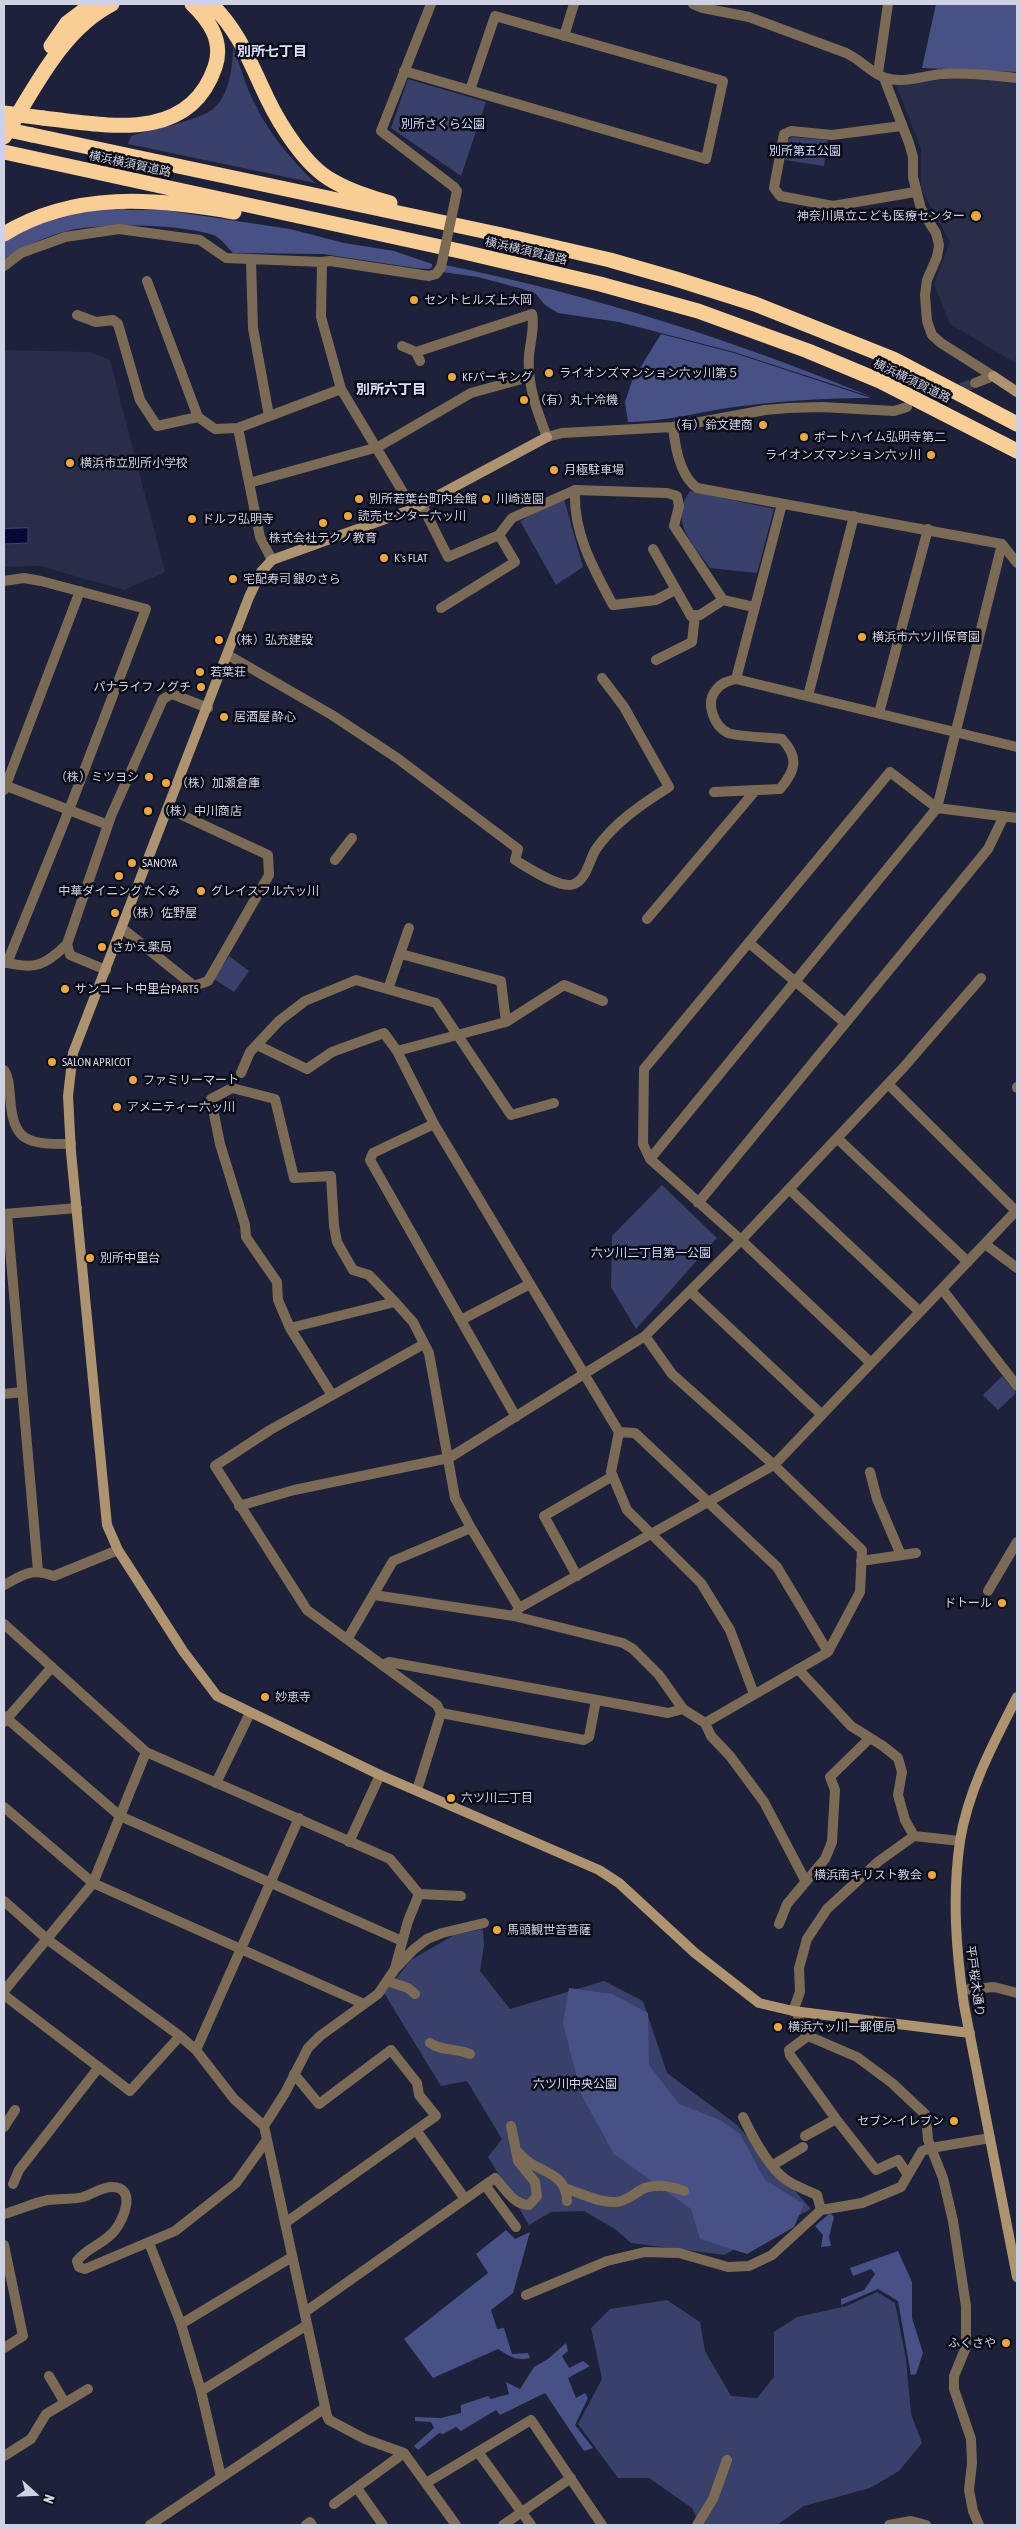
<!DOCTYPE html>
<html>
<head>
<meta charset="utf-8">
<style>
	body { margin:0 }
	#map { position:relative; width:1021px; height:2529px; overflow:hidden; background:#1d213a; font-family:"Asap Condensed",sans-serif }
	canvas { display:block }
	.frame { position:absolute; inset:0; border:5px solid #ced2e2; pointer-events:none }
	.north { position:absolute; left:10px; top:2469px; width:50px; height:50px; -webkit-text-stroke:4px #0a0c17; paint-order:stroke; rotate:110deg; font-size:14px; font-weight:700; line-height:20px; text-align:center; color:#ced2e2 }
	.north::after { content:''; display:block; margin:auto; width:18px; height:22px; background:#ced2e2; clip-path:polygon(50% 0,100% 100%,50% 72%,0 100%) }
</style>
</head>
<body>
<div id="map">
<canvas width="1021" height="2529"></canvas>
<div class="frame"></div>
<div class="north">N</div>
</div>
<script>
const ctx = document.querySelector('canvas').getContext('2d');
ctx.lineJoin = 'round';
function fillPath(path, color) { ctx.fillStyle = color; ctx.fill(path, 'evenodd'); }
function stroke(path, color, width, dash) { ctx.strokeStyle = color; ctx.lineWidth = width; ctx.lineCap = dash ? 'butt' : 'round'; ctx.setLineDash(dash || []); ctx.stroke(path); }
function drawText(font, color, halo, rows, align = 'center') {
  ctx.font = font + ' "Asap Condensed","Noto Sans JP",sans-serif'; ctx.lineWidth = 5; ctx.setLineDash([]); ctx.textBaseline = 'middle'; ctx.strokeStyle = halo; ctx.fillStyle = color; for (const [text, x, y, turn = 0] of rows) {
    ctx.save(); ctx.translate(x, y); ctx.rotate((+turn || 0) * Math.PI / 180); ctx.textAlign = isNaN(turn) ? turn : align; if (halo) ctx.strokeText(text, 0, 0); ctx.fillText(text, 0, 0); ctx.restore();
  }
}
const built = new Path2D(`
	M956,78L1017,83V364L950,324L934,284L950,242L921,189V149L896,85Z
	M4,350L90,352L110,360L165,572L124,590L40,566L4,567Z`);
const green = new Path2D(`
	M233,47C240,65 245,85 254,102C268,133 291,159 315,183L128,144L131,136C153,129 192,122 210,111C229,100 233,66 233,47Z
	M408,79L486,102L461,176L391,128Z
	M792,137L827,140L824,166L785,160L787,141Z
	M690,491L774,509L757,573L710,568C693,544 668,520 690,491Z
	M564,499L583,567L556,585L520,521L558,500Z
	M229,956L249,971L234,992L214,979Z
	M662,1185L717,1238L636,1329L611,1287L612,1236Z
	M1002,1376L1016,1393L998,1410L983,1395Z
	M483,1929L484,1945L480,1971L510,2009L604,1981L643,2001L667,2073L737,2125L811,2209L724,2255L631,2243L615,2229L584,2211L551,2212L529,2225L488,2157L502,2139L467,2081L441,2086L384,1993L411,1960L454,1935Z
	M877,2292L895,2303L906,2359L911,2414L922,2443L899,2471L870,2488L804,2506L777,2525H700L692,2508L649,2478H618L578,2424L602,2379L591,2328L610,2309L667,2300L700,2322L705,2351L731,2396L757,2398L774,2377V2332L797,2317L847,2306Z`);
const forest = new Path2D(`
	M936,4H1017V72L922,68Z
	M121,207L127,210H164L290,229L344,243L394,251L432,264V267L429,269L415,268L323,254L233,253C227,247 220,237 213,235C180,224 105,223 71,230C48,235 23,247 4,259V241C42,217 77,211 121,207Z
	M445,265C593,295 733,340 872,397L734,352L619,322L558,313L545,305L536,294L523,289L478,277L442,272Z
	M661,334L734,353L871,398C825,398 780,401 734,407C699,412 664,422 628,422L625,402L632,381Z
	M569,1988L612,1994L648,2013L649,2065L679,2104L720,2120L740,2134L765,2180L804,2204L794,2227L747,2254L700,2239L691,2209L614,2154L581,2094L563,2023Z
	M830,2213L834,2217L829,2237L831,2246L821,2247L823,2235L815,2226Z
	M506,2230L515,2239L530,2232L513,2293L491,2310L497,2329L504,2328L512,2354L528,2353L530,2358C516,2361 509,2356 498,2349L433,2378L404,2339L488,2273L476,2254Z
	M898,2251L912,2282V2318L923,2353L916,2374L911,2375L898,2301L878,2289L841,2305V2299L864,2290L875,2274L871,2269L853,2276L850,2268Z
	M566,2343L568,2351L562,2356L569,2368L583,2361L590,2366L568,2378L576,2398L585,2393L588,2398L575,2425L593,2448L584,2451L545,2393L500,2415L496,2410L461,2431L456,2427L443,2434L439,2433L418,2450L414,2446L434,2428L431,2422L415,2421V2417L441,2418L461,2413V2405L488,2396L491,2399L509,2394L506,2382L520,2389L534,2367L548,2359Z`);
const water = new Path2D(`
	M28,528V543L4,544V529Z`);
const streetTunnel = new Path2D(`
	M919,403L975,383`);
const street = new Path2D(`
	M431,4L381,131L454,187
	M693,4L703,8L749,17L846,53C860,59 872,74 886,78C904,84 925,75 943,74C968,72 993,76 1017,78
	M564,36L574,4
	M404,71L706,159L723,81L495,16L470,90
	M878,73L888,4
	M884,78L909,143L913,157V177L921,209L936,233L939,245L937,257L927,280L925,295L927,321L932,335L941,343L993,376
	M901,126L832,135L791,131L784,134L774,188L780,196L833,206L915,192
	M251,261L253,328L269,416
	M322,262L330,261L429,276L436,274L441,267
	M4,266L21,253L65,237L119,229L200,240L226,258L322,262L321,317L341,389L413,509
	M147,281L198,417L215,429L238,428L341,389
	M77,315L96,322L113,320L118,324L140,400L157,426L198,417
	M402,346L416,352L420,361
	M416,352L532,314C535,328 530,342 529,356C527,385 537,411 547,437L562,433L673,427L765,410L788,408L822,407L894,411L907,407
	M975,383L993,376
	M673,427C675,447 680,476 697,488L1002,544L1017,563
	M238,428L260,537L272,560
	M249,483L378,447L471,393L529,377
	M422,505L448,557L499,535L512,518L575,490
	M653,549L691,616L700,615L723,600
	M4,581L24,578L41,581L146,609L69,810L7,963
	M675,590L656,600L613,605C593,568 573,533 575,490L667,493L677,496L679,506L674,526L723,600L754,607
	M441,608L515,562L499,535
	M228,655L332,715L397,758L518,849L515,860C527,867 561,890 574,884C587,879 589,860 596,849C615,822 642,804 669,787L624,707L602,678
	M656,660L692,642L695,615
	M736,679L1017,747
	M808,696L854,516
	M879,713L928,529
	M4,785L108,825
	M4,790L80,591
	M714,792L780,789C796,770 799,758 782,739C772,738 735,736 728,733C714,726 705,703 716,690C721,683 728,681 736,679L782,504
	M335,860L352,838
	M647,919L755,791
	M123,929L194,986L208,981L269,875L268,855L169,809
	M749,943L845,1023
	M67,944L70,955L106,970
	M401,954L501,981L506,1022
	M4,962C34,970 45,966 67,944L111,816L163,699L172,694L208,708
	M388,989L409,928
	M257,1045L307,1069L332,1052L384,1033L397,1051L434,1124L619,1432L611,1472L627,1510L701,1583L730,1630L754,1694
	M397,1051L506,1022L564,985L603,1001
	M4,1070C9,1078 9,1086 10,1096C13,1143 27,1144 71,1144
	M241,1073L250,1052L279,1021L305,1001L356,980L436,1003L511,1115L554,1103
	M1017,1087V1088
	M434,1124L373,1153L370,1160L516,1417
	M837,1138L968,1262
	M650,1159L937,808L1002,544
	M789,1189L920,1312
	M698,1203L988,849L1004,816
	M4,1214L77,1208
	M7,1214L38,1571
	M985,1244L1017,1268
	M942,1289L1017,1386
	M690,1291L822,1415
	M461,1320L530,1284
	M290,1328L395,1302
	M645,1336L672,1374L774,1465L862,1550L860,1592L828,1652L705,1723
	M871,1363L741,1240L650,1159L643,1144L644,1069L890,772L937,808L1017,818
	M4,1394L22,1392
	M332,1395L290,1328L278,1300L277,1282L246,1237L245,1225L220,1144L211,1099L232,1088L275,1099L294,1178L331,1176L334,1226L337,1242L353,1270L369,1275L395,1302L413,1322L429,1353L455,1498L471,1528L519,1608L514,1616
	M619,1432L635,1433L777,1567L828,1652
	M870,1472L877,1499L901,1555
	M239,1506L294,1490L449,1458L645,1336L741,1240L903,1068L981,978
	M861,1561L916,1553
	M577,1576L544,1516L613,1476
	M4,1585C25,1574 30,1568 54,1576L118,1550
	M988,1591L1017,1542
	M374,1595L514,1616L623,1643L633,1649L659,1675L683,1709L705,1723L711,1736L730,1756L764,1802L805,1880
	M519,1608L774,1465L1016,1211L888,1084
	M4,1624L146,1752L390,1859L419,1894L461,1896
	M348,1638L393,1561L471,1528
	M382,1665L389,1662L668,1713L683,1709
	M798,1669L851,1726L883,1746L898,1758L902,1772L898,1795L905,1820L914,1836L960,1841
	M441,1713L584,1740L589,1737L596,1700
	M4,1716L120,1816L402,1941
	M4,1722L52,1667
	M216,1783L250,1713
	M417,1790L441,1713L437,1705L307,1610L215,1466L270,1430L424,1344
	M4,1807L93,1883L364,2004
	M349,1842L380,1775
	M4,1901L48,1940L180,2036L196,2050L234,2099L264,2126L327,2416L329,2420L365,2439L404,2453L456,2525
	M779,1924L787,1904L825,1859L832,1842L835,1790L830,1777L870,1738
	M395,1968L408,1921L419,1894
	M387,1981L408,1988L415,1994
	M962,1990L994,1987L1017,1993
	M4,1991L93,1883L146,1752
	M4,1995L130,2091L180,2036
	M793,2011L800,1992L799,1968L807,1939L827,1909L879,1861L914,1836
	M797,2012L801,2028L808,2036L857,2057L892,2083L926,2115L928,2140L943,2178L953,2221L966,2306V2347L954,2376V2389L971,2439L972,2463L969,2490L973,2511L979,2525
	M808,2036L789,2050L790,2055L836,2119L876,2170L898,2160L908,2175
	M430,2043C441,2051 456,2048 470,2054
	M196,2050L299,1818
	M743,2117C753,2138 767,2165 785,2179C794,2186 807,2190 817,2195L821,2210
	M264,2126L285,2093L308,2048L320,2036L378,1994L395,1969L413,1950L427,1939L442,1933L484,1923
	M4,2127L15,2110
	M416,2130L465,2199
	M805,2136L836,2119
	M518,2152C535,2174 566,2169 567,2201
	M773,2165L803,2147
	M13,2184L19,2170L99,2067
	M485,2185L495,2178C505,2189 514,2205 529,2205L537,2196L535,2182L518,2161L511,2126
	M567,2189C583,2194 600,2203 616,2202C628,2201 635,2192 645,2188C657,2184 672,2186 684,2191
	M4,2214C19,2210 33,2203 48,2200C60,2198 72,2200 83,2197C93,2194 102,2187 112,2187C137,2187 124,2219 115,2230C105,2244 87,2247 77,2261L79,2267L85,2269L175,2231L236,2183L266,2141
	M285,2223L436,2116L419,2095L417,2083L391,2050L319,2104L294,2074
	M149,2243L181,2324L201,2391L221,2477
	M4,2245L23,2336L4,2348
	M526,2295L607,2261L645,2252L679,2253L728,2267L749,2266L772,2255L821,2210L862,2203L901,2187L922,2151L931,2148L990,2138
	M305,2312L485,2185L516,2227
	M181,2324L292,2257
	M49,2376L65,2403
	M201,2391L307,2325
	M478,2452L531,2525
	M4,2456L31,2439L46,2414L88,2389
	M426,2483L531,2420L602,2525
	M357,2488L383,2525
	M334,2504L404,2453
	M150,2525L325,2408
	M306,2525L310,2522L312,2525
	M503,2525L571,2478
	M697,2525L713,2499L727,2460
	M889,2525L911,2521L926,2525`);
const secondary = new Path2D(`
	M993,376L1017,392
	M547,437L413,509L272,560L261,572L249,597L73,1053L68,1096L71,1152L107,1525L118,1550L183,1651L217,1696L380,1775L599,1870L619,1883L695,1953L759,2003L793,2011L970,2033
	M1017,1697C994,1742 968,1790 960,1841C952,1896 956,1950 964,2005L1017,2277`);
const highway = new Path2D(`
	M211,4C240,32 250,63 267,98C280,125 306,167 333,181C350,191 370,197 390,203
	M51,46L67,23L92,4
	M43,118C106,125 189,144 215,67C224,41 209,20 192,4
	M32,135L502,235L610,260L676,279L755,304L893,359L1017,424
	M4,137C34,90 61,30 112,4
	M4,152L464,252L600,284L698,311L808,351L880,381L1017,451
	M4,234C74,191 156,198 234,212`);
const streetBridge = new Path2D(`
	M441,267L457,191L454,187`);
const highwayBridge = new Path2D(`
	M4,113L43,118
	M4,129L32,135`);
const markers = [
	[976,216,6,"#eda83c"],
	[414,300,5,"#eda83c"],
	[549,373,5,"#eda83c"],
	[452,377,5,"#eda83c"],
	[524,400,5,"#eda83c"],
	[763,425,5,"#eda83c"],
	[804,437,5,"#eda83c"],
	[931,455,5,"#eda83c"],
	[70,463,5,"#eda83c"],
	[554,470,5,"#eda83c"],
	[359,499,5,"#eda83c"],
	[486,499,5,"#eda83c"],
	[348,516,5,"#eda83c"],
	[192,519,5,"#eda83c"],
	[323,523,5,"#eda83c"],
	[384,558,5,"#eda83c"],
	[233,579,5,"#eda83c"],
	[862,637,5,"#eda83c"],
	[219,640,5,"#eda83c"],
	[200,672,5,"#eda83c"],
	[201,687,5,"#eda83c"],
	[224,717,5,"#eda83c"],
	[149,777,5,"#eda83c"],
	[166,783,5,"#eda83c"],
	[148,811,5,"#eda83c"],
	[132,863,5,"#eda83c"],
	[119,876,5,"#eda83c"],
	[201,891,5,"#eda83c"],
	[115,913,5,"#eda83c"],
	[102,947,5,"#eda83c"],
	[65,989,5,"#eda83c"],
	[52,1062,5,"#eda83c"],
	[133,1080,5,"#eda83c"],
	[117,1107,5,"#eda83c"],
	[90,1258,5,"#eda83c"],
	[1002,1603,5,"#eda83c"],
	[265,1697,5,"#eda83c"],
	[451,1798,5,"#eda83c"],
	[932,1875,5,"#eda83c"],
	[497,1930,5,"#eda83c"],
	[778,2027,5,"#eda83c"],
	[954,2121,5,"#eda83c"],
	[1006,2343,5,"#eda83c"]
];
const parkNames = [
	["別所さくら公園",443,124],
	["別所第五公園",805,151],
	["六ツ川二丁目第一公園",651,1253],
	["六ツ川中央公園",575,2084]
];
const streetNames = [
	["横浜横須賀道路",130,164,12],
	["横浜横須賀道路",526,251,13],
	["横浜横須賀道路",912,381,26],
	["平戸桜木通り",975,1981,82]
];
const poiNames = [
	["神奈川県立こども医療センター",965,216,"right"],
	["セントヒルズ上大岡",424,300],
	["ライオンズマンション六ッ川第５",559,373],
	["KFパーキング",462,377],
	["（有）丸十冷機",534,400],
	["（有）鈴文建商",753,425,"right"],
	["ポートハイム弘明寺第二",814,437],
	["ライオンズマンション六ッ川",921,455,"right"],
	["横浜市立別所小学校",80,463],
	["月極駐車場",564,470],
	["別所若葉台町内会館",369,499],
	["川崎造園",496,499],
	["読売センター六ッ川",358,516],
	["ドルフ弘明寺",202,519],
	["株式会社テクノ教育",323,538,"center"],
	["K's FLAT",394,558],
	["宅配寿司 銀のさら",243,579],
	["横浜市六ツ川保育園",872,637],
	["（株）弘充建設",229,640],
	["若葉荘",210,672],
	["パナライフ ノグチ",191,687,"right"],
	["居酒屋 酔心",234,717],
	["（株）ミツヨシ",139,777,"right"],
	["（株）加瀬倉庫",176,783],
	["（株）中川商店",158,811],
	["SANOYA",142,863],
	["中華ダイニング たくみ",119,891,"center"],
	["グレイスフル六ッ川",211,891],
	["（株）佐野屋",125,913],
	["さかえ薬局",112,947],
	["サンコート中里台PART5",75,989],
	["SALON APRICOT",62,1062],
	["ファミリーマート",143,1080],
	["アメニティー六ッ川",127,1107],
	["別所中里台",100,1258],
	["ドトール",992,1603,"right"],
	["妙恵寺",275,1697],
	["六ツ川二丁目",461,1798],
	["横浜南キリスト教会",922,1875,"right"],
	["馬頭観世音菩薩",507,1930],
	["横浜六ッ川一郵便局",788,2027],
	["セブン-イレブン",944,2121,"right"],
	["ふくさや",996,2343,"right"]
];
const neighbourhoodNames = [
	["別所七丁目",272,52],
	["別所六丁目",391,390]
];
fillPath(built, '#282d4a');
fillPath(green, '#394069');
fillPath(forest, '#485186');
fillPath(water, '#0a0838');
stroke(water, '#45456b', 1);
stroke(streetTunnel, '#383c53', 10, [10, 5]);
stroke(street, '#7c6b54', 10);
stroke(secondary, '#ae936f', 10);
stroke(highway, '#f9ce95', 15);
stroke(streetBridge, '#7c6b54', 10);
stroke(highwayBridge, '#f9ce95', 15);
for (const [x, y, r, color] of markers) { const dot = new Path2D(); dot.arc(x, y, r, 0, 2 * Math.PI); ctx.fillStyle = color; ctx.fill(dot); stroke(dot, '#0a0c17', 2); }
drawText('12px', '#d4dcfe', '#0a0c17', parkNames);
drawText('12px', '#ced2e2', '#0a0c17', streetNames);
drawText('12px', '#ced2e2', '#0a0c17', poiNames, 'left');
drawText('bold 14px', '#dae0fa', '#0a0c17', neighbourhoodNames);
</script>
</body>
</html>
